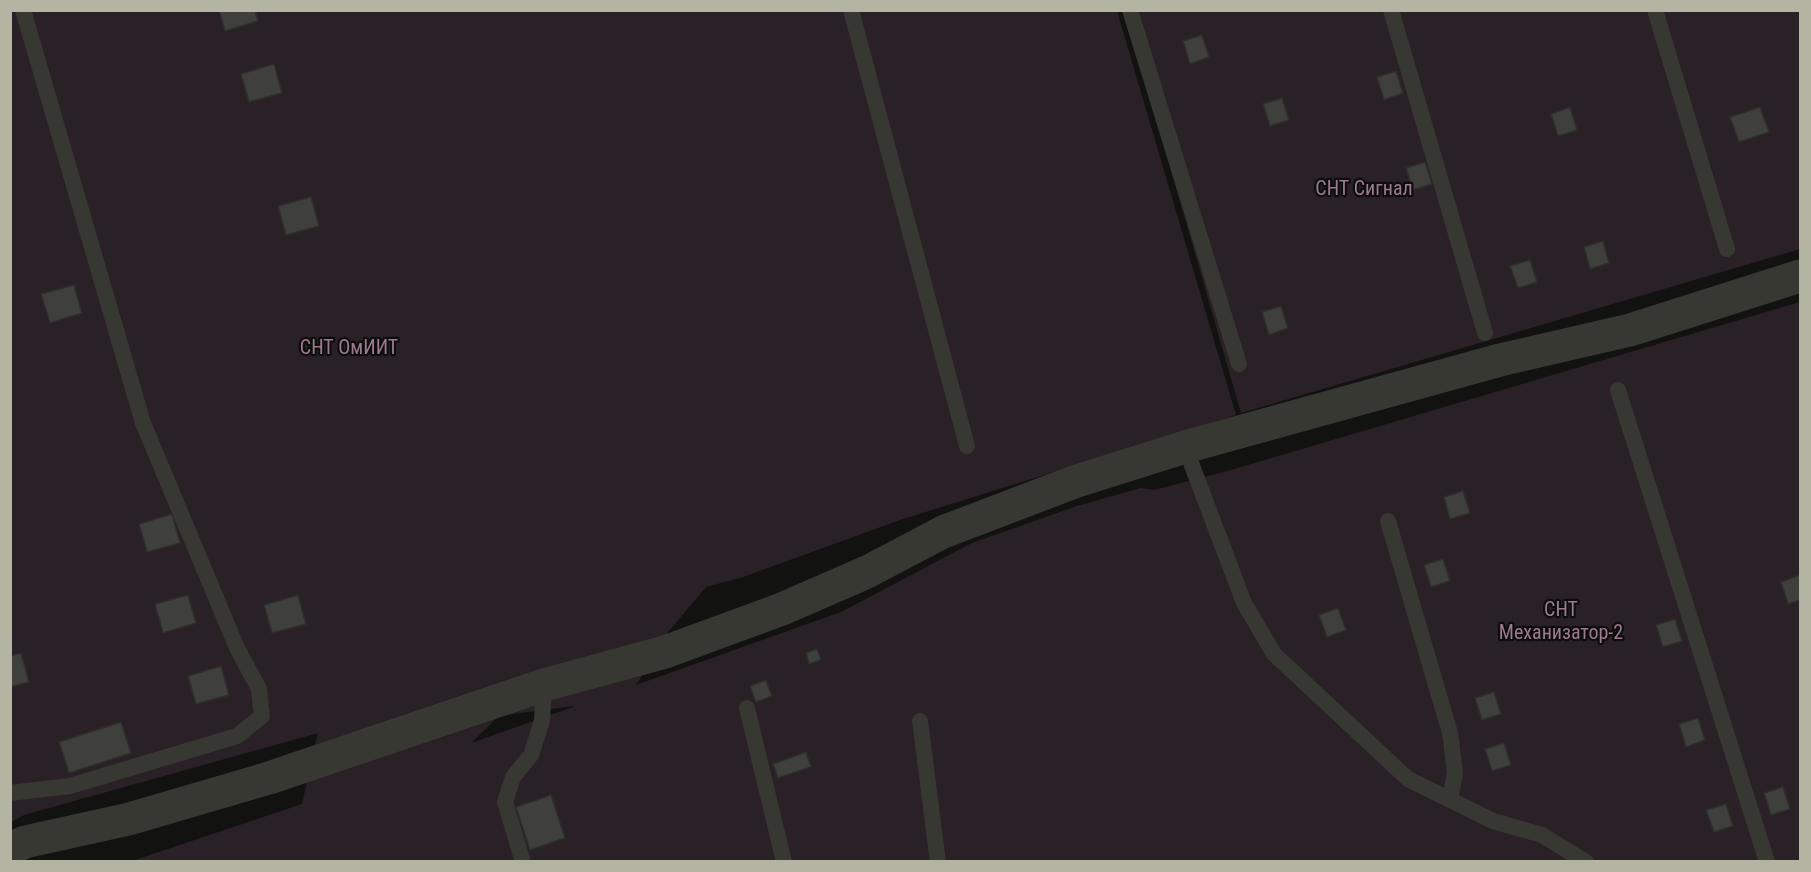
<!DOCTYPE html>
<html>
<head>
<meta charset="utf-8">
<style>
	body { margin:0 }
	#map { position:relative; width:1811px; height:872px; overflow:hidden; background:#121311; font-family:"Roboto Condensed",sans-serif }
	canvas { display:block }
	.frame { position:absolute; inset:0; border:12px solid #b3b4a2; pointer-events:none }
</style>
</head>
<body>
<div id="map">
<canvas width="1811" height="872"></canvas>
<div class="frame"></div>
</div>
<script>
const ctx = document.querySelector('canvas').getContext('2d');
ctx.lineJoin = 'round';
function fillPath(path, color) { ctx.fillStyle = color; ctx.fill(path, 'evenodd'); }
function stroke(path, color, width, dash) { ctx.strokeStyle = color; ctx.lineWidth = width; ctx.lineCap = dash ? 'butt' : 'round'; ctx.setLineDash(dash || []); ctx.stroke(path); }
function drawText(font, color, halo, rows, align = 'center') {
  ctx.font = font + ' "Roboto Condensed",sans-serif'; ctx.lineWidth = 4.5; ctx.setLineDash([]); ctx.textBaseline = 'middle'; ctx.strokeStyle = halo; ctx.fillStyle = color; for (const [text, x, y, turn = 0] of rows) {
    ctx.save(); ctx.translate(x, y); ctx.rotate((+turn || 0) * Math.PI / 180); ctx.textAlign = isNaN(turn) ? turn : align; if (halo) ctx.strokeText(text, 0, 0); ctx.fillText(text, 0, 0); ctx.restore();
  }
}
const green = new Path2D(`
	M11,11H1117L1236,415L900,520L743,577L706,587L669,631L636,685L841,612L972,543L1077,506L1141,488L1154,490L1231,470L1800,302V861H132L302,804L318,733L24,815L11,822ZM573,706V707L471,743L499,716Z
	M1125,11H1800V249L1241,413Z`);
const building = new Path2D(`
	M219,10H255L258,21L225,31Z
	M1202,35L1209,57L1190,64L1183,41Z
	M274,64L282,93L249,102L241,74Z
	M1396,71L1403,93L1384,100L1377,77Z
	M1282,98L1289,120L1270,126L1263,104Z
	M1570,107L1577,130L1558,136L1551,114Z
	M1760,107L1769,132L1739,142L1730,117Z
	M1425,162L1432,184L1413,190L1406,168Z
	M311,197L319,226L286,235L278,206Z
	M1603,241L1609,263L1590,269L1584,247Z
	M1530,260L1537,282L1518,288L1510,266Z
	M74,285L82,313L50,323L41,294Z
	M1281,306L1288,328L1269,335L1262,312Z
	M1463,491L1470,513L1450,519L1444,497Z
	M172,514L180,543L147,552L139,524Z
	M1443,559L1450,581L1431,587L1424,565Z
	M1800,575V600L1788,604L1781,582Z
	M188,595L196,623L163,633L155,604Z
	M298,595L306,624L272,633L264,605Z
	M1338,608L1346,630L1327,637L1319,615Z
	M1675,619L1682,641L1663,647L1656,625Z
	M817,649L821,660L809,664L806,653Z
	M21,653L29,682L10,687V656Z
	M221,666L229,695L196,704L188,676Z
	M766,680L772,696L756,702L750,686Z
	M1494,692L1501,714L1482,720L1475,698Z
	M1698,718L1705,740L1686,747L1679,724Z
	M121,722L131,753L69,773L59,742Z
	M1504,743L1511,765L1492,771L1485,749Z
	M806,752L811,767L778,778L773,764Z
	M1783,787L1790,809L1771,815L1764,793Z
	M551,795L565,838L530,850L516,807Z
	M1726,804L1733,826L1714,832L1706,810Z`);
const service = new Path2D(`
	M851,10L967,446
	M1130,10L1239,364
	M1391,10L1485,333
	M1655,10L1727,249
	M1618,390L1767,862
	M1185,447L1244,603L1274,654L1408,779L1493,821L1542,835L1586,862
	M1388,521L1450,733L1455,773L1450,800
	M747,708L784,862
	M920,721L938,862
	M10,793L70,786L237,736L262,716L259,689L237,648L143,423L23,10
	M523,862L505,802L513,777L531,755L542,721L544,685`);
const minor = new Path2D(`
	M10,849L25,842L129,819L269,778L544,685L665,652L782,609L867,572L943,532L1074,482L1185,447L1500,360L1630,330L1800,276`);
const parkNames = [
	["СНТ Сигнал",1364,190],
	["СНТ ОмИИТ",349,349],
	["СНТ",1561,611],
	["Механизатор-2",1561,634]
];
fillPath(green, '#2a2126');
fillPath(building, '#3f403b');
stroke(building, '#2d2f2b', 1.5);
stroke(service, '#373832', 16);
stroke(minor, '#373832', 33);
drawText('20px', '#9f798f', '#0d0e0c', parkNames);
</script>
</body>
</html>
